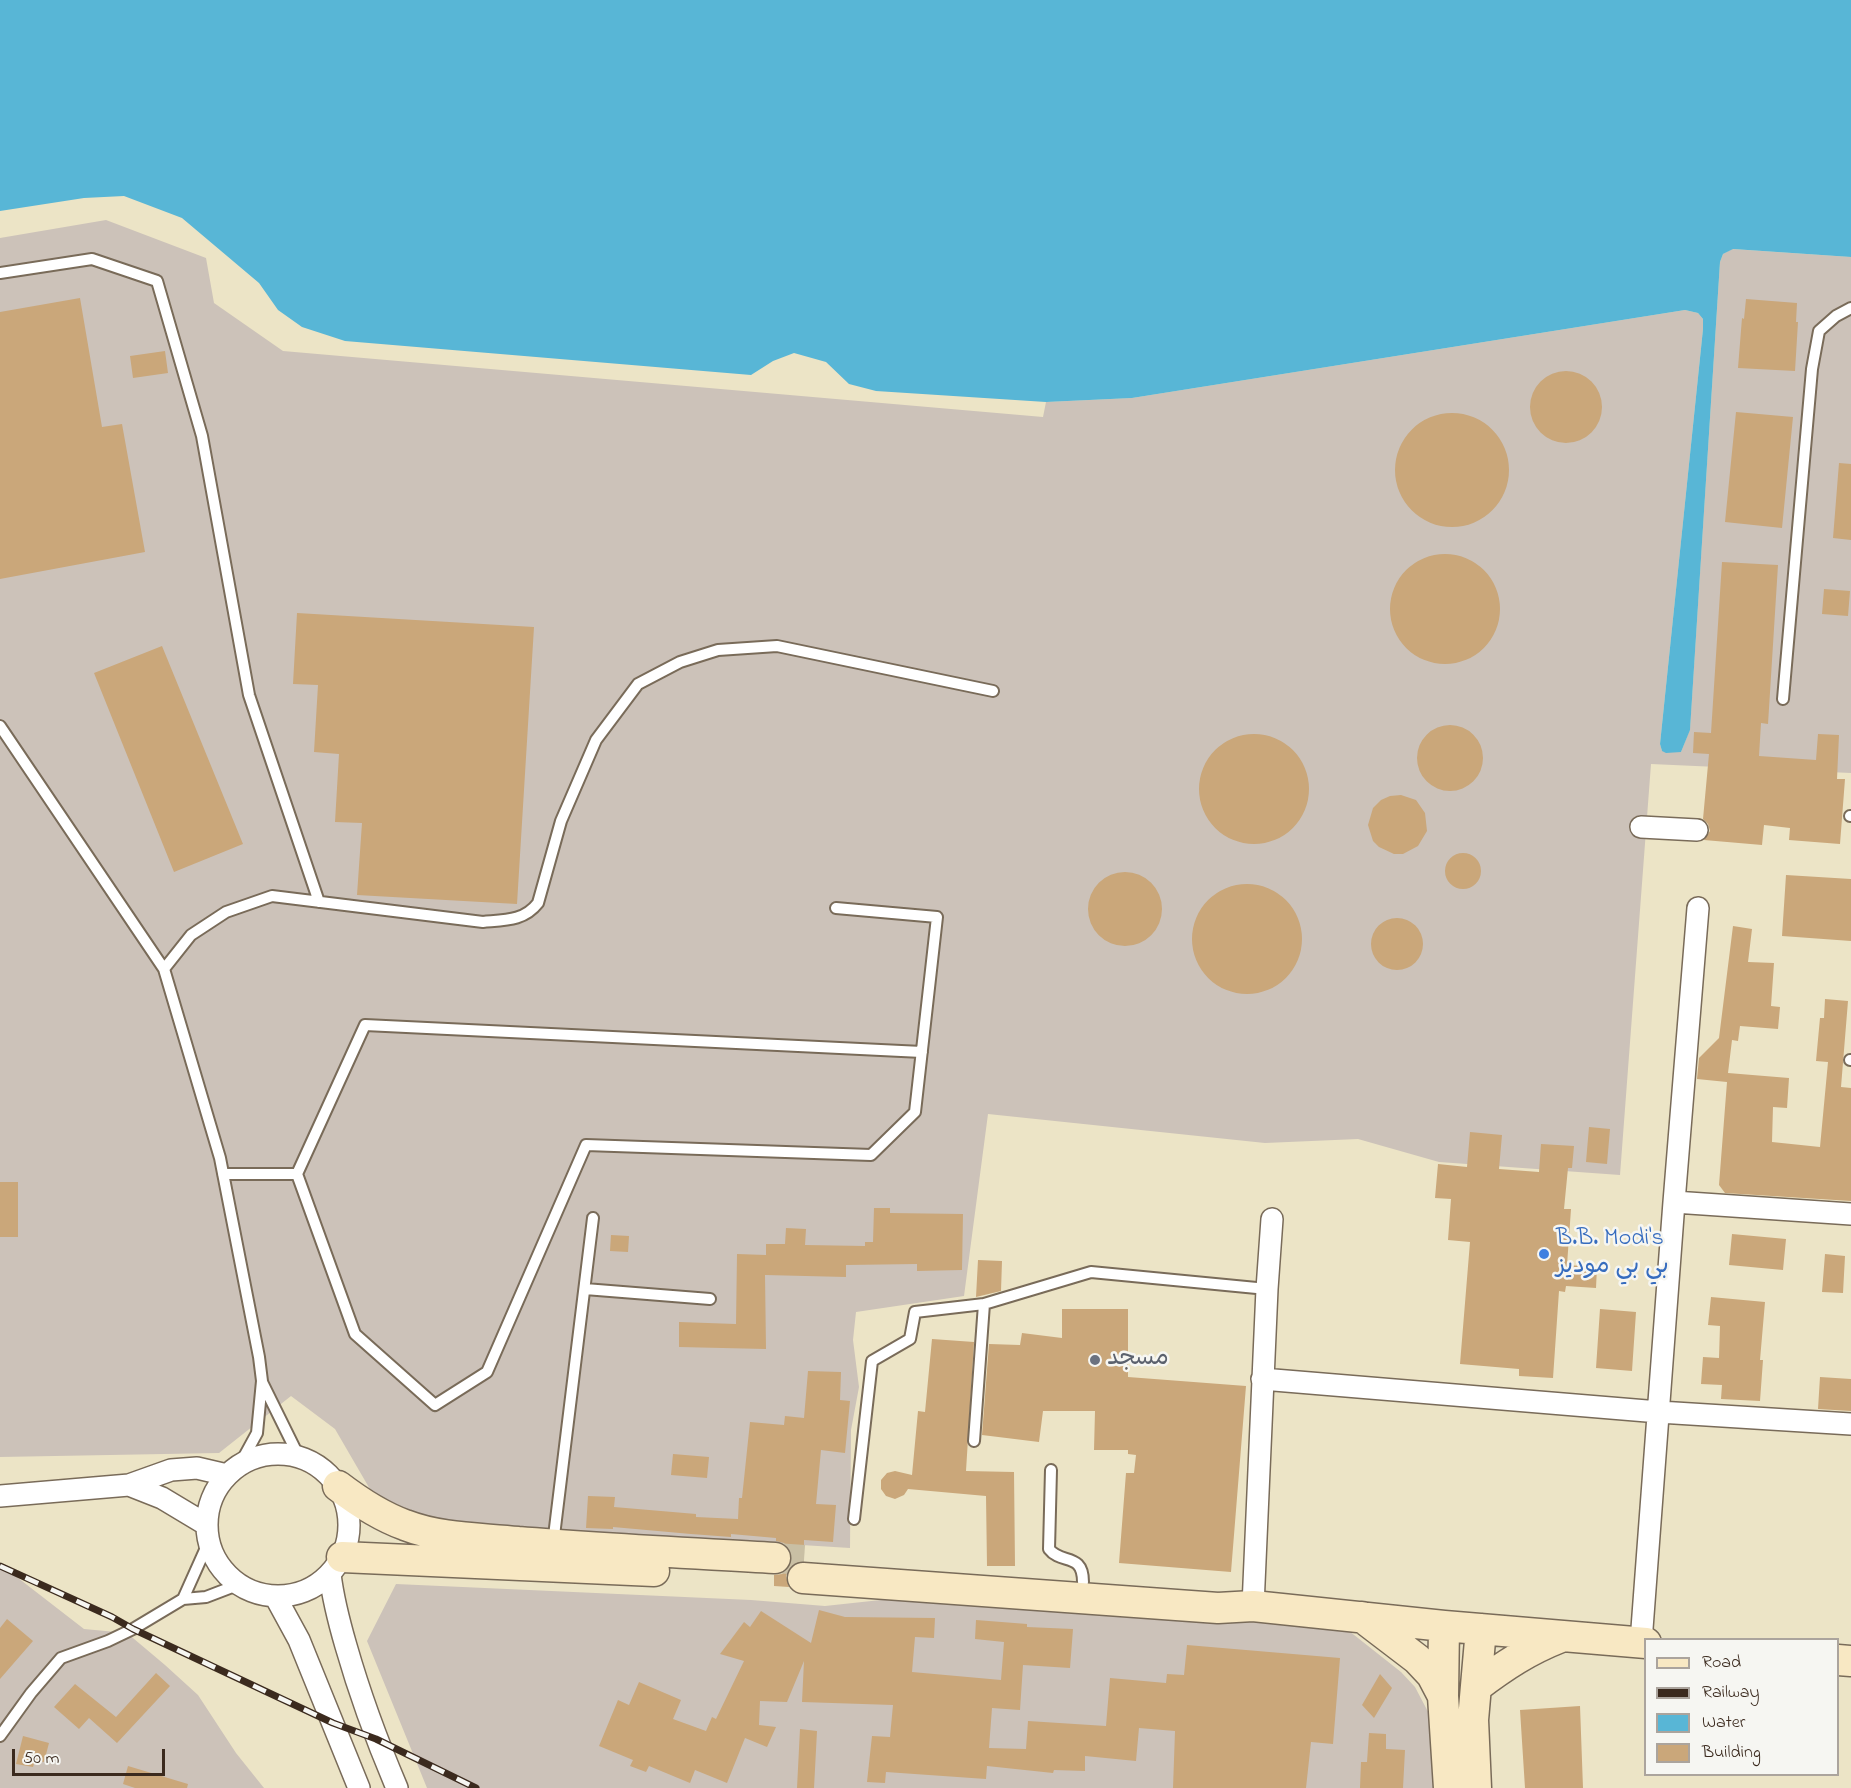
<!DOCTYPE html>
<html>
<head>
<meta charset="utf-8">
<style>
	body { margin:0 }
	#map { position:relative; width:1851px; height:1788px; overflow:hidden; background:#ece4c6; font-family:"Indie Flower",sans-serif }
	canvas { display:block }
	.legend { position:absolute; left:1644px; top:1638px; width:195px; height:138px; box-sizing:border-box; background:#f6f6f2; border:2px solid #aba49d; margin:0; padding:8px 10px; list-style:none; font-size:18px; color:#3b2a1e }
	.legend li { display:flex; align-items:center; gap:12px; height:30px }
	.legend b { width:30px; border:2px solid #aba49d }
	.scale { position:absolute; left:12px; top:1749px; width:153px; height:27px; box-sizing:border-box; border:3px solid #3b2a1e; border-top:0; padding-left:8px; font-size:18px; line-height:21px; white-space:nowrap; color:#3b2a1e; -webkit-text-stroke:4px #f6f6f2; paint-order:stroke }
</style>
</head>
<body>
<div id="map">
<canvas width="1851" height="1788"></canvas>
<ul class="legend">
<li><b style="height:8px;background:#f8e8c3"></b>Road</li>
<li><b style="height:8px;background:#3b2a1e"></b>Railway</li>
<li><b style="height:16px;background:#58b6d6"></b>Water</li>
<li><b style="height:16px;background:#caa77a"></b>Building</li>
</ul>
<div class="scale">50 m</div>
</div>
<script>
const ctx = document.querySelector('canvas').getContext('2d');
ctx.lineJoin = 'round';
function fillPath(path, color) { ctx.fillStyle = color; ctx.fill(path, 'evenodd'); }
function stroke(path, color, width, dash) { ctx.strokeStyle = color; ctx.lineWidth = width; ctx.lineCap = dash ? 'butt' : 'round'; ctx.setLineDash(dash || []); ctx.stroke(path); }
function drawText(font, color, halo, rows, align = 'center') {
  ctx.font = font + ' "Indie Flower","Playpen Sans Arabic",sans-serif'; ctx.lineWidth = 5; ctx.setLineDash([]); ctx.textBaseline = 'middle'; ctx.strokeStyle = halo; ctx.fillStyle = color; for (const [text, x, y, turn = 0] of rows) {
    ctx.save(); ctx.translate(x, y); ctx.rotate((+turn || 0) * Math.PI / 180); ctx.textAlign = isNaN(turn) ? turn : align; if (halo) ctx.strokeText(text, 0, 0); ctx.fillText(text, 0, 0); ctx.restore();
  }
}
const industrial = new Path2D(`
	M106,220L206,258L214,303L283,351L1043,417L1046,402L1132,398L1685,310L1698,313L1703,319V329L1660,744L1662,751L1681,752L1690,729L1720,262L1723,254L1732,249L1851,257V773L1651,764L1620,1175L1439,1162L1358,1139L1265,1143L988,1114L964,1296L856,1312L853,1340L859,1387L851,1430L850,1548L431,1522L378,1503L335,1429L291,1396L219,1453L0,1457V238Z
	M0,1564L84,1629L127,1633L165,1665L198,1695L236,1753L264,1788H0Z
	M396,1584L751,1600L825,1606L918,1596L1344,1627L1401,1672L1415,1687L1436,1727L1442,1788H427L367,1641Z`);
const water = new Path2D(`
	M0,0H1851V257L1733,249L1723,254L1720,262L1690,730L1681,752L1666,753L1662,751L1660,744L1703,329V319L1698,313L1685,310L1132,398L1046,402L876,391L849,384L826,362L794,353L773,361L751,375L345,341L302,327L278,310L259,283L182,218L124,196L84,198L0,211Z`);
const building = new Path2D(`
	M80,298L102,427L122,424L145,552L0,579V312Z
	M1746,299L1797,303L1796,322H1798L1795,371L1738,368L1742,318L1744,319Z
	M165,351L168,373L133,378L130,356Z
	M1530 407a36 36 0 1 1 72 0a36 36 0 1 1-72 0Z
	M1736,412L1793,417L1782,528L1725,522Z
	M1395 470a57 57 0 1 1 114 0a57 57 0 1 1-114 0Z
	M1839,463L1851,464V540L1833,538Z
	M1390 609a55 55 0 1 1 110 0a55 55 0 1 1-110 0Z
	M1722,562L1778,565L1768,724L1761,723L1759,756L1816,760L1818,734L1839,735L1837,779H1845L1840,844L1789,840L1790,828L1764,825L1762,845L1704,840L1710,831L1708,824L1703,819L1709,754L1693,753L1694,732L1711,733Z
	M1824,589L1850,591L1848,616L1822,614Z
	M297,613L534,627L517,904L357,895L362,823L335,822L339,754L314,752L318,685L293,684Z
	M162,646L243,844L174,872L94,673Z
	M1417 758a33 33 0 1 1 66 0a33 33 0 1 1-66 0Z
	M1199 789a55 55 0 1 1 110 0a55 55 0 1 1-110 0Z
	M1401,795L1416,800L1425,813L1427,831L1418,846L1403,854H1394L1379,847L1373,841L1368,825L1373,808L1381,800L1390,796Z
	M1445 871a18 18 0 1 1 36 0a18 18 0 1 1-36 0Z
	M1088 909a37 37 0 1 1 74 0a37 37 0 1 1-74 0Z
	M1786,875L1851,879V941L1782,936Z
	M1192 939a55 55 0 1 1 110 0a55 55 0 1 1-110 0Z
	M1371 944a26 26 0 1 1 52 0a26 26 0 1 1-52 0Z
	M1733,926L1752,929L1748,962L1774,963L1771,1006L1780,1007L1778,1029L1740,1026L1738,1041L1732,1040L1728,1073L1789,1078L1787,1108L1773,1107L1772,1142L1820,1147L1828,1062L1816,1061L1820,1018H1824L1825,999L1848,1001L1841,1087L1851,1088V1201L1725,1193L1719,1185L1727,1082L1697,1079L1699,1058L1719,1038Z
	M1589,1127L1610,1129L1607,1164L1586,1162Z
	M1470,1132L1502,1135L1499,1169L1539,1172L1541,1144L1574,1146L1572,1168H1568L1564,1209H1571L1567,1265L1597,1267L1596,1288L1566,1286L1565,1292L1559,1291L1553,1378L1519,1376V1369L1460,1364L1470,1242L1448,1240L1451,1199L1435,1198L1438,1164L1467,1167Z
	M0,1182H18V1237H0Z
	M874,1208H890V1213L963,1214L962,1270L917,1271V1264L846,1265V1277L765,1275L766,1349L679,1347V1322L736,1324L737,1254L766,1255V1244H785L786,1228L806,1229L805,1245L865,1246V1242H873Z
	M1732,1234L1786,1239L1783,1270L1729,1265Z
	M611,1235L629,1236L628,1252L610,1251Z
	M1825,1254L1845,1256L1843,1293L1822,1292Z
	M978,1260L1002,1261L1001,1291L976,1297Z
	M1711,1297L1765,1302L1760,1360H1763L1760,1401L1721,1399L1722,1385L1701,1384L1703,1357L1719,1358L1720,1326L1708,1325Z
	M1062,1309H1128V1377L1246,1386L1231,1572L1119,1563L1126,1473H1134L1136,1455L1128,1454V1450H1094L1095,1411H1043L1039,1442L982,1435L989,1344L1020,1345L1022,1333L1062,1338Z
	M1600,1309L1636,1312L1632,1371L1596,1368Z
	M932,1339L974,1342L966,1471L1014,1472L1015,1566H987L986,1496L908,1489L904,1495L895,1499L886,1496L881,1489V1480L887,1473L895,1471L912,1475L918,1411L925,1412Z
	M808,1371L841,1372L840,1400L850,1401L845,1453L821,1450L816,1504L836,1505L833,1542L804,1540V1561L796,1562L789,1568L786,1576L789,1587L774,1586V1575L782,1574L789,1568L792,1558L790,1550L784,1543L776,1541V1538L731,1534V1537L691,1534L613,1527V1529L586,1528L588,1496L615,1497L614,1507L696,1514V1517L738,1519L739,1498H742L750,1422L784,1425L785,1416L804,1418Z
	M1820,1377L1851,1379V1411L1818,1409Z
	M673,1454L709,1457L707,1478L671,1475Z
	M819,1610L845,1617L935,1618L934,1638L915,1637L912,1672L1001,1680L1004,1642L975,1639L976,1620L1027,1624V1627L1073,1629L1070,1668L1023,1665L1020,1710L992,1708L989,1748L1026,1749L1028,1721L1106,1726L1110,1678L1166,1683L1167,1674L1184,1675L1187,1645L1340,1658L1333,1744L1311,1742L1306,1788H1173L1175,1731L1139,1728L1136,1761L1085,1756V1771L1054,1770L1053,1773L987,1766L986,1779L886,1772L885,1783L867,1782L872,1736L890,1737L893,1705L802,1702L804,1661L787,1702L760,1701L759,1725L776,1727L767,1747L745,1738L727,1783L695,1770L690,1783L649,1766L646,1772L630,1766L633,1760L599,1746L618,1700L629,1705L639,1682L681,1700L673,1719L706,1731L712,1717L716,1719L744,1661L720,1654L744,1622L750,1627L761,1611L811,1643Z
	M7,1619L33,1641L0,1679V1628Z
	M156,1673L170,1686L117,1743L89,1718L79,1729L54,1707L75,1684L116,1717Z
	M1380,1674L1392,1688L1374,1718L1362,1705Z
	M1580,1706L1583,1788H1525L1520,1710Z
	M800,1729L817,1731L814,1788H797Z
	M1369,1733L1386,1734V1749L1405,1750L1403,1788H1360L1361,1762H1367Z
	M23,1736L49,1743L44,1762L35,1760L33,1767L16,1764Z
	M128,1766L188,1784L187,1788H135L123,1784Z`);
const secondaryTunnel = new Path2D(`
	M775,1558L804,1560`);
const lane = new Path2D(`
	M0,273L92,259L157,281L202,436L249,695L319,902
	M1783,699L1812,369L1819,331L1836,316L1851,308
	M0,726L164,969L220,1158L259,1357L262,1381L257,1433L239,1466
	M1850,816H1851
	M164,969L191,935L226,912L272,896L483,922C505,920 524,921 538,903L561,821L596,740L638,684L680,662L718,650L777,646L993,691
	M1850,1060H1851
	M223,1174H297L355,1334L435,1405L487,1372L586,1145L871,1155L915,1112L937,917L836,908
	M297,1174L365,1025L922,1052
	M585,1289L710,1299
	M262,1382L299,1457
	M974,1441L984,1304
	M1051,1470L1049,1549C1061,1565 1083,1552 1083,1582
	M854,1519L872,1361L910,1339L915,1312L984,1304L1091,1272L1267,1289
	M553,1544L593,1218
	M183,1599L209,1541
	M0,1736L31,1693L61,1658L108,1641L133,1629L183,1599L206,1597L240,1584`);
const street = new Path2D(`
	M1641,827L1697,830
	M1674,1202L1698,908
	M1262,1379L1659,1412L1851,1424
	M207 1525a71 71 0 1 1 142 0a71 71 0 1 1-142 0Z
	M0,1496L129,1485
	M207,1525L162,1498L129,1485L171,1470L197,1468L227,1475
	M330,1574C333,1599 339,1622 346,1646C360,1695 377,1741 397,1788
	M275,1596L299,1640L359,1788
	M1253,1606L1267,1289L1272,1219
	M1641,1642L1674,1202L1851,1214`);
const secondary = new Path2D(`
	M338,1486C359,1502 380,1516 405,1525C441,1539 481,1538 518,1542C604,1549 689,1553 775,1558
	M342,1557L654,1571
	M803,1578L1218,1608L1253,1606L1444,1626L1646,1643
	M1362,1617L1417,1659L1432,1675L1443,1696
	M1444,1626L1443,1696L1449,1788
	M1838,1660L1851,1661
	M1476,1687C1505,1665 1528,1650 1561,1637
	M1476,1788L1473,1720L1481,1629`);
const rail = new Path2D(`
	M0,1566L112,1617L133,1629L333,1723L376,1739L476,1788`);
const markers = [
	[1544,1254,6,"#3f7fe0"],
	[1095,1360,6,"#6b7280"]
];
const shopNames = [
	["B.B. Modi's",1556,1240],
	["بي بي موديز",1556,1268]
];
const worshipNames = [
	["مسجد",1107,1360]
];
fillPath(industrial, '#ccc2b9');
fillPath(water, '#58b6d6');
fillPath(building, '#caa77a');
stroke(secondaryTunnel, '#c9bfa4', 30, [30, 15]);
stroke(lane, '#796b59', 14);
stroke(street, '#796b59', 24);
stroke(secondary, '#796b59', 33);
stroke(lane, '#fff', 10);
stroke(street, '#fff', 21);
stroke(secondary, '#f8e8c3', 30);
stroke(rail, '#3b2a1e', 7);
stroke(rail, '#f6f6f2', 4.5, [14]);
for (const [x, y, r, color] of markers) { const dot = new Path2D(); dot.arc(x, y, r, 0, 2 * Math.PI); ctx.fillStyle = color; ctx.fill(dot); stroke(dot, '#f6f6f2', 2); }
drawText('24px', '#366cbe', '#f6f6f2', shopNames, 'left');
drawText('24px', '#5b616d', '#f6f6f2', worshipNames, 'left');
</script>
</body>
</html>
